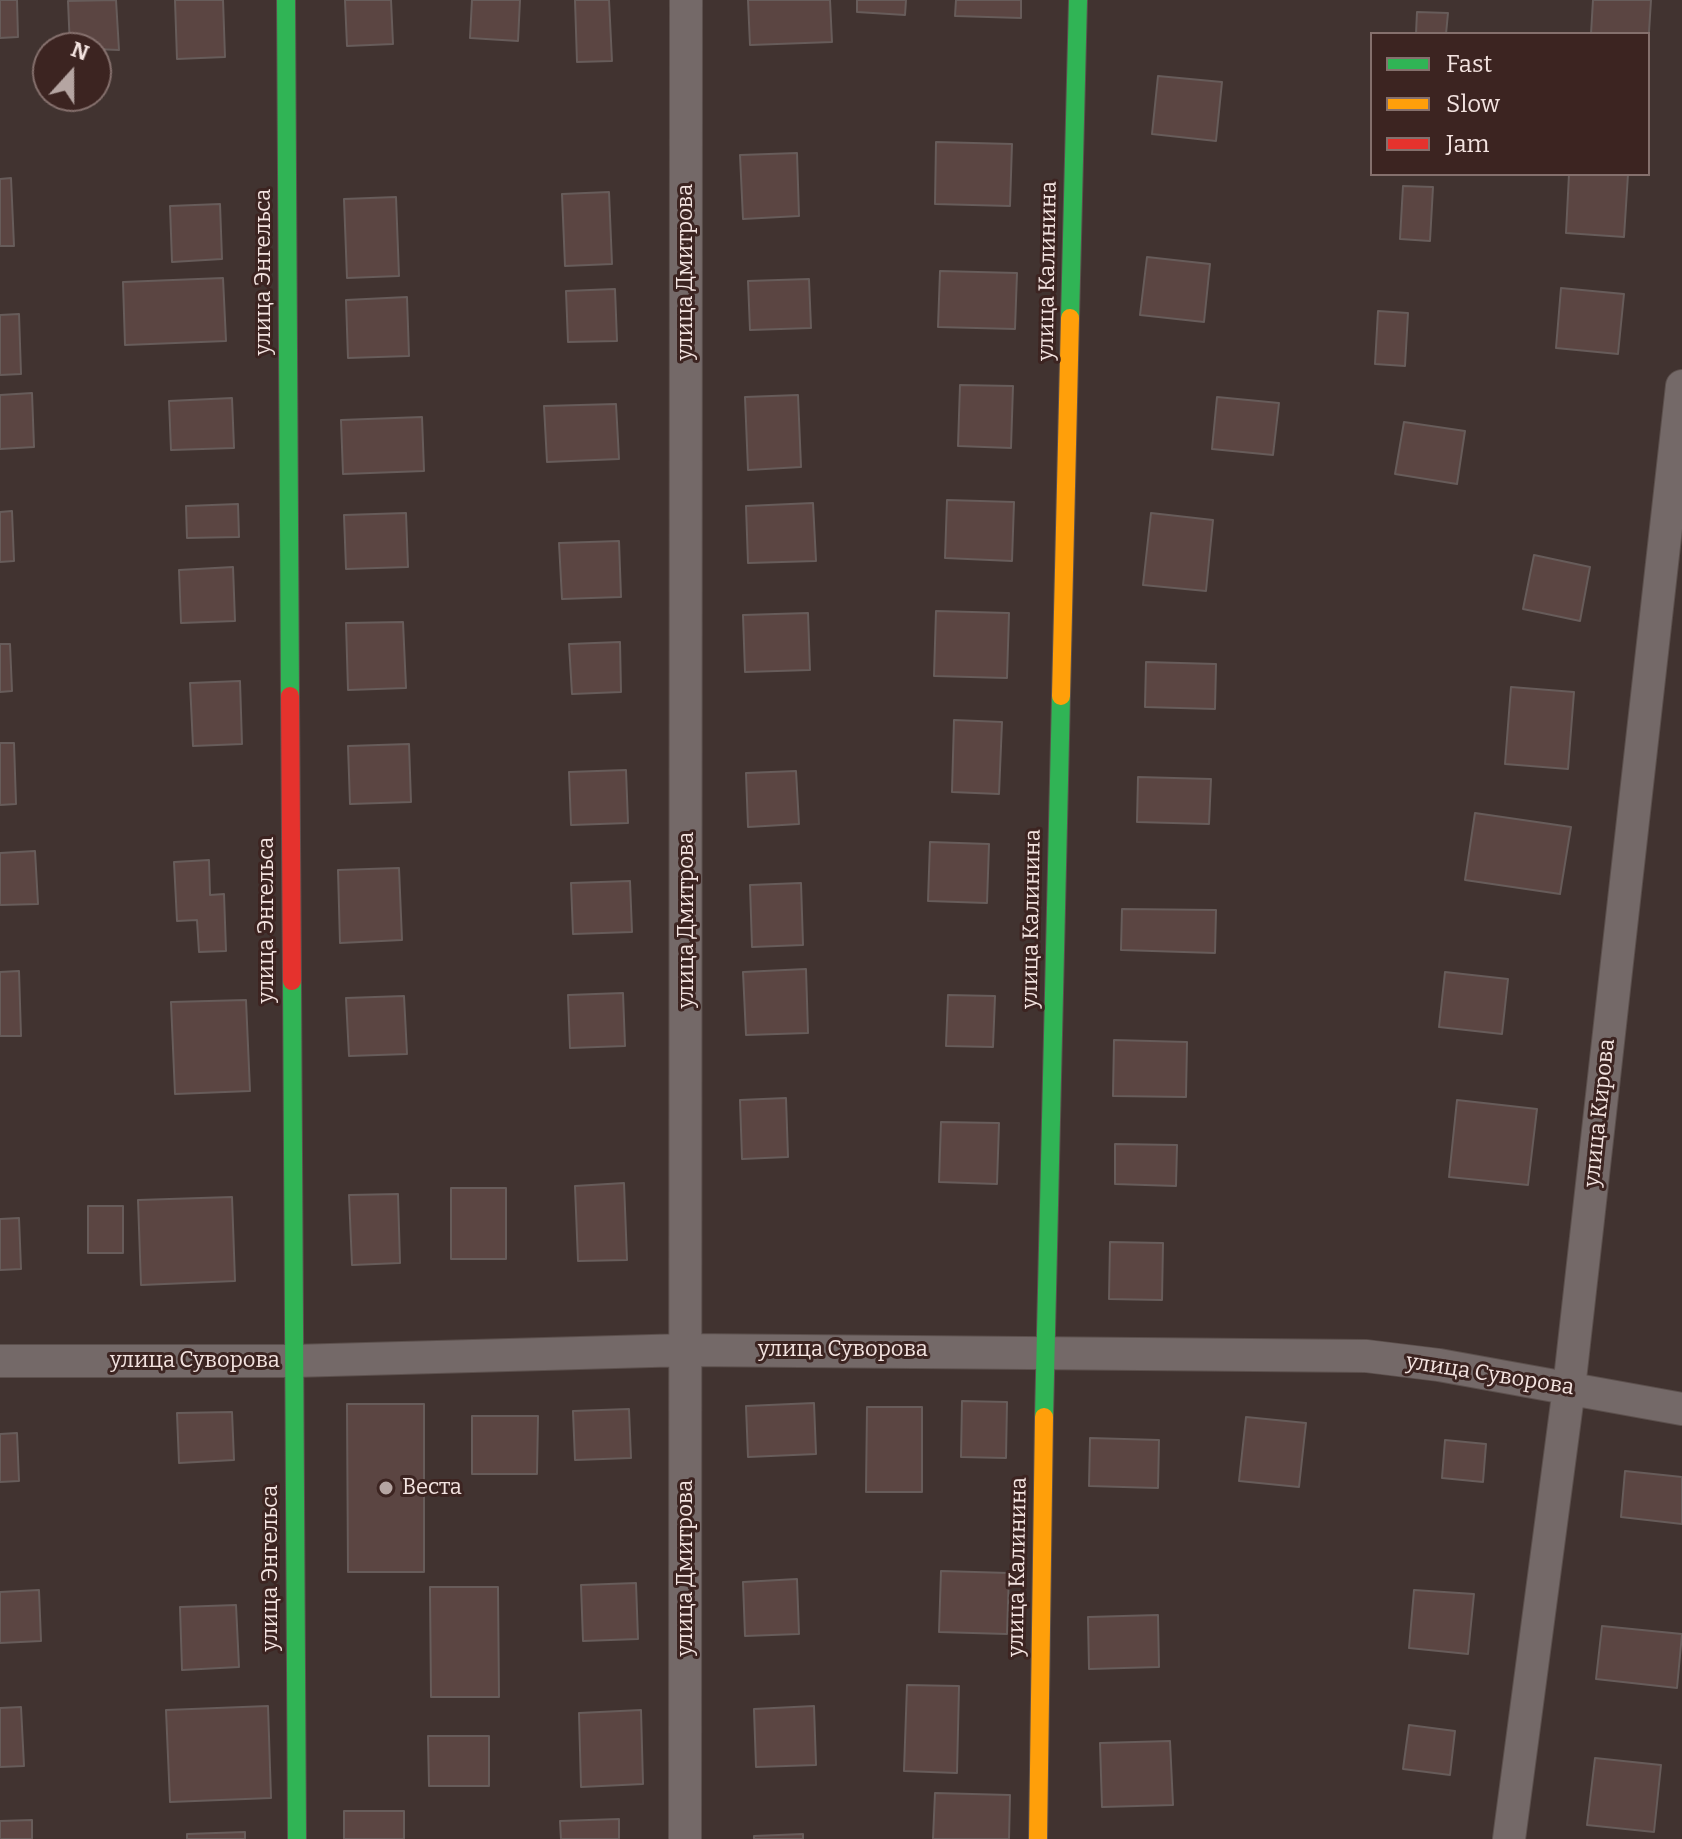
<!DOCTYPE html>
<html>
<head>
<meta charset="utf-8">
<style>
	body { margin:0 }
	#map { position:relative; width:1682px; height:1839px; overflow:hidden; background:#413330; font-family:Bitter,serif }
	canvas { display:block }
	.legend { position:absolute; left:1370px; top:32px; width:280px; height:144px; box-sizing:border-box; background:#3c2421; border:2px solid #85706d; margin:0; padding:10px 14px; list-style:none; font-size:24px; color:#f3e3e0 }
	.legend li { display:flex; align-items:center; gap:16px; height:40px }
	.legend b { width:40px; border:2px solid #85706d }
	.north { position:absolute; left:32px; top:32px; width:80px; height:80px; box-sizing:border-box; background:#3c2421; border:2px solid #85706d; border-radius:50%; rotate:21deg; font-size:22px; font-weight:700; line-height:32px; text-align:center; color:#f3e3e0 }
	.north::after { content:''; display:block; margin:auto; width:28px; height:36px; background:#b5a5a2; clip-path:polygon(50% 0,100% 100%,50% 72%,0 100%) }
</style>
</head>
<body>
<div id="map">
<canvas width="1682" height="1839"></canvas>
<ul class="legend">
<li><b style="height:10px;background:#30b455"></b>Fast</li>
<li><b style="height:10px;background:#ff9f0a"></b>Slow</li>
<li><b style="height:10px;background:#e5322d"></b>Jam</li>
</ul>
<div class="north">N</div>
</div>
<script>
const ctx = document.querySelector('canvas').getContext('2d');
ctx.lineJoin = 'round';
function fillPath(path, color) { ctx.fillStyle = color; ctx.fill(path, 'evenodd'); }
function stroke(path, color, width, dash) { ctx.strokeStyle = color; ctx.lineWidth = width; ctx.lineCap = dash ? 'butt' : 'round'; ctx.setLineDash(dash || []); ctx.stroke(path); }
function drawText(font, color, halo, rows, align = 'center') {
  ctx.font = font + ' Bitter,serif'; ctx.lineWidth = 6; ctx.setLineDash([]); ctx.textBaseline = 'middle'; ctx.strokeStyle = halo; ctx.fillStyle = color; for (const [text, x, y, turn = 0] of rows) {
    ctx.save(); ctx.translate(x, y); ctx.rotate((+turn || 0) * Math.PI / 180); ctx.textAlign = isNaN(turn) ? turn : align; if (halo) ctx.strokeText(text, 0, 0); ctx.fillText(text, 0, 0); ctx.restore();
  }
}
const building = new Path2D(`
	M0,0H17L18,37L0,38Z
	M116,0L119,50L70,48L68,1Z
	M175,0H223L225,57L177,59Z
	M345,0H391L393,44L347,46Z
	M472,0H520L518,41L470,38Z
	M575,0H609L612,61L577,62Z
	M748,0H830L832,42L750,45Z
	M857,0H906L905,15L857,12Z
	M956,0H1021V18L955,16Z
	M1593,0H1651L1648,48V34H1591Z
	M1417,12L1448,13L1446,34H1416Z
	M1158,76L1222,82L1216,141L1152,134Z
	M936,142L1012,144L1010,206L935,204Z
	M797,153L799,216L743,219L740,155Z
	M1569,174H1628L1624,237L1566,233Z
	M11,178L14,246H0V179Z
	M1403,186L1433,187L1430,241L1400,239Z
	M609,192L612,264L565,266L562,194Z
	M396,197L399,276L347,278L344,199Z
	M220,204L222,259L172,262L170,206Z
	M1147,257L1210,264L1204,322L1140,315Z
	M940,271L1017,273L1015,329L938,327Z
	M223,278L226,341L125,345L123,282Z
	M809,279L811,328L750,330L748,281Z
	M1561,288L1624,294L1618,354L1556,348Z
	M615,289L617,341L568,342L566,291Z
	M407,297L409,356L348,358L346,300Z
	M1378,311L1408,313L1405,366L1375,364Z
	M19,314L21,374L0,375V315Z
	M960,385L1013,386L1011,448L958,446Z
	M32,393L34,447L0,449V395Z
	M798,395L801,467L748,470L745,397Z
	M1217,397L1279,403L1273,455L1212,449Z
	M232,398L234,448L171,450L169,401Z
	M616,404L619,459L547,462L544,406Z
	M422,417L424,471L343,474L341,420Z
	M1404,422L1465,431L1457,484L1395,474Z
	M947,500L1014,502L1012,561L945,558Z
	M813,503L816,561L748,563L746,506Z
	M238,504L239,537L187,538L186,506Z
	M12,511L14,561L0,562V512Z
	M406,513L408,567L346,569L344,515Z
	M1151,513L1213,520L1206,591L1143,585Z
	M619,541L621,597L562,599L559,543Z
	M1534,555L1590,567L1580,621L1523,609Z
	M233,567L235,621L181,623L179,570Z
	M936,611L1009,613L1007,678L934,676Z
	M808,613L810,670L745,672L743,615Z
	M403,622L406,688L348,690L346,623Z
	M620,642L621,692L572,694L569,644Z
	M0,644H10L12,691L0,692Z
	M1146,662L1216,664L1215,709L1145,707Z
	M240,681L242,744L193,746L190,683Z
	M1511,687L1574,692L1568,769L1505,764Z
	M954,720L1002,722L999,794L952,792Z
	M0,743H14L16,804L0,805Z
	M409,744L411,802L350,804L348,746Z
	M626,770L628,823L571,825L569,772Z
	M796,771L799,824L748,827L746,773Z
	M1138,777L1211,779L1209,824L1137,822Z
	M1475,813L1571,827L1560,894L1465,880Z
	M930,842L989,844L987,903L928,901Z
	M35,851L38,904L0,905V853Z
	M209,860L210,895L224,894L226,951L199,952L197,920L177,921L174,862Z
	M399,868L402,940L340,943L338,870Z
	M630,881L632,932L573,934L571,883Z
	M801,883L803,945L752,947L750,885Z
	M1122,909L1216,910L1215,953L1121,950Z
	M806,969L808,1033L746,1035L743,972Z
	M19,971L21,1036H0V972Z
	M1445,972L1508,979L1502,1034L1439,1027Z
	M623,993L625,1046L570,1048L568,995Z
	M948,995L995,996L993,1047L946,1046Z
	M404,996L407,1054L349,1056L346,998Z
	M246,1000L250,1091L175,1094L171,1002Z
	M1114,1040L1187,1042L1186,1097L1113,1096Z
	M786,1098L788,1157L742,1159L740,1100Z
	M1457,1100L1537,1109L1528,1185L1449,1177Z
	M941,1122L999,1123L997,1184L939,1182Z
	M1115,1144L1177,1145L1176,1186L1115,1184Z
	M624,1183L627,1260L578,1261L575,1186Z
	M451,1188H506V1259H451Z
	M398,1194L400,1263L352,1265L349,1195Z
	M232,1197L235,1281L141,1285L138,1200Z
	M88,1206H123V1253H88Z
	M19,1218L21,1269L0,1270V1219Z
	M1110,1242L1163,1243L1162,1300L1109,1299Z
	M962,1401L1007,1402L1006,1458L961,1457Z
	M814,1403L816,1454L748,1457L746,1406Z
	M347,1404H424V1572H348Z
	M867,1407H922V1492H866Z
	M629,1409L631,1458L575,1460L573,1411Z
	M232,1412L234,1460L179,1463L177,1413Z
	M472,1416H538L537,1474H472Z
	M1246,1417L1306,1423L1299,1487L1239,1481Z
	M17,1433L19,1481L0,1482V1434Z
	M1090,1438L1159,1440L1158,1488L1089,1486Z
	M1445,1440L1486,1444L1483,1482L1442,1478Z
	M1625,1471L1682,1477V1524L1621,1517Z
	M941,1571L1009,1573L1007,1634L939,1632Z
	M797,1579L799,1634L745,1636L743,1582Z
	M636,1583L638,1639L583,1641L581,1585Z
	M430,1587H498L499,1697H431Z
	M39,1590L41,1641L0,1643V1592Z
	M1414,1590L1474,1594L1468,1654L1409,1648Z
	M236,1605L239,1667L182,1670L180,1607Z
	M1158,1615L1159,1667L1089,1669L1088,1617Z
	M1602,1626L1682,1634L1677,1688L1596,1679Z
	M907,1685L959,1686L957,1773L904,1771Z
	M268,1706L271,1798L170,1802L166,1710Z
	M814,1706L816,1765L756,1767L754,1709Z
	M21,1707L24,1766L0,1767V1708Z
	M641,1710L643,1784L581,1787L579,1713Z
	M1409,1725L1455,1731L1450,1775L1403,1769Z
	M428,1736H489V1786H429Z
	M1170,1741L1173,1805L1102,1807L1100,1743Z
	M1595,1758L1661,1765L1654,1832L1587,1825Z
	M935,1793L1010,1795L1009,1839H933Z
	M344,1811H404V1839H344Z
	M619,1819V1839H561L560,1821Z
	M32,1820V1839H0V1821Z
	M245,1832V1839H187V1834Z
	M803,1834V1839H754V1836Z`);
const street = new Path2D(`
	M0,1361H294L687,1350L1366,1356L1439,1365L1682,1409
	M685,1839L686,0
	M1509,1839L1569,1388L1682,386`);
const fast = new Path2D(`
	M286,0L290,696
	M1070,318L1078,0
	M292,981L297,1839
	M1044,1417L1061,696`);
const slow = new Path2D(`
	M1061,696L1070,318
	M1038,1839L1044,1417`);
const jam = new Path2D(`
	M290,696L292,981`);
const markers = [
	[386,1488,8,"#b5a5a2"]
];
const streetNames = [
	["улица Калинина",1048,271,-89],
	["улица Энгельса",264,272,-90],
	["улица Дмитрова",686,272,-90],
	["улица Калинина",1032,919,-89],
	["улица Энгельса",267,920,-90],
	["улица Дмитрова",687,920,-90],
	["улица Кирова",1600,1113,-84],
	["улица Суворова",843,1350],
	["улица Суворова",195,1361],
	["улица Суворова",1490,1375,9],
	["улица Калинина",1018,1567,-89],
	["улица Энгельса",271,1568,-90],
	["улица Дмитрова",686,1568,-90]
];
const poiNames = [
	["Веста",402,1488]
];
fillPath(building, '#5b4542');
stroke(building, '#675c5a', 2);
stroke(street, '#5c504d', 34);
stroke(fast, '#5c504d', 20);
stroke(slow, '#5c504d', 20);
stroke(jam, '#5c504d', 20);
stroke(street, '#746968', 32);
stroke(fast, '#30b455', 18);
stroke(slow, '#ff9f0a', 18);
stroke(jam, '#e5322d', 18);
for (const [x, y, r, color] of markers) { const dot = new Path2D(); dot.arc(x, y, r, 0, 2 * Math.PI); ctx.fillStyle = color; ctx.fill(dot); stroke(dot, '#3c2421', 3); }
drawText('22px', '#f3e3e0', '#3c2421', streetNames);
drawText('22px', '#f3e3e0', '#3c2421', poiNames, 'left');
</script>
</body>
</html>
